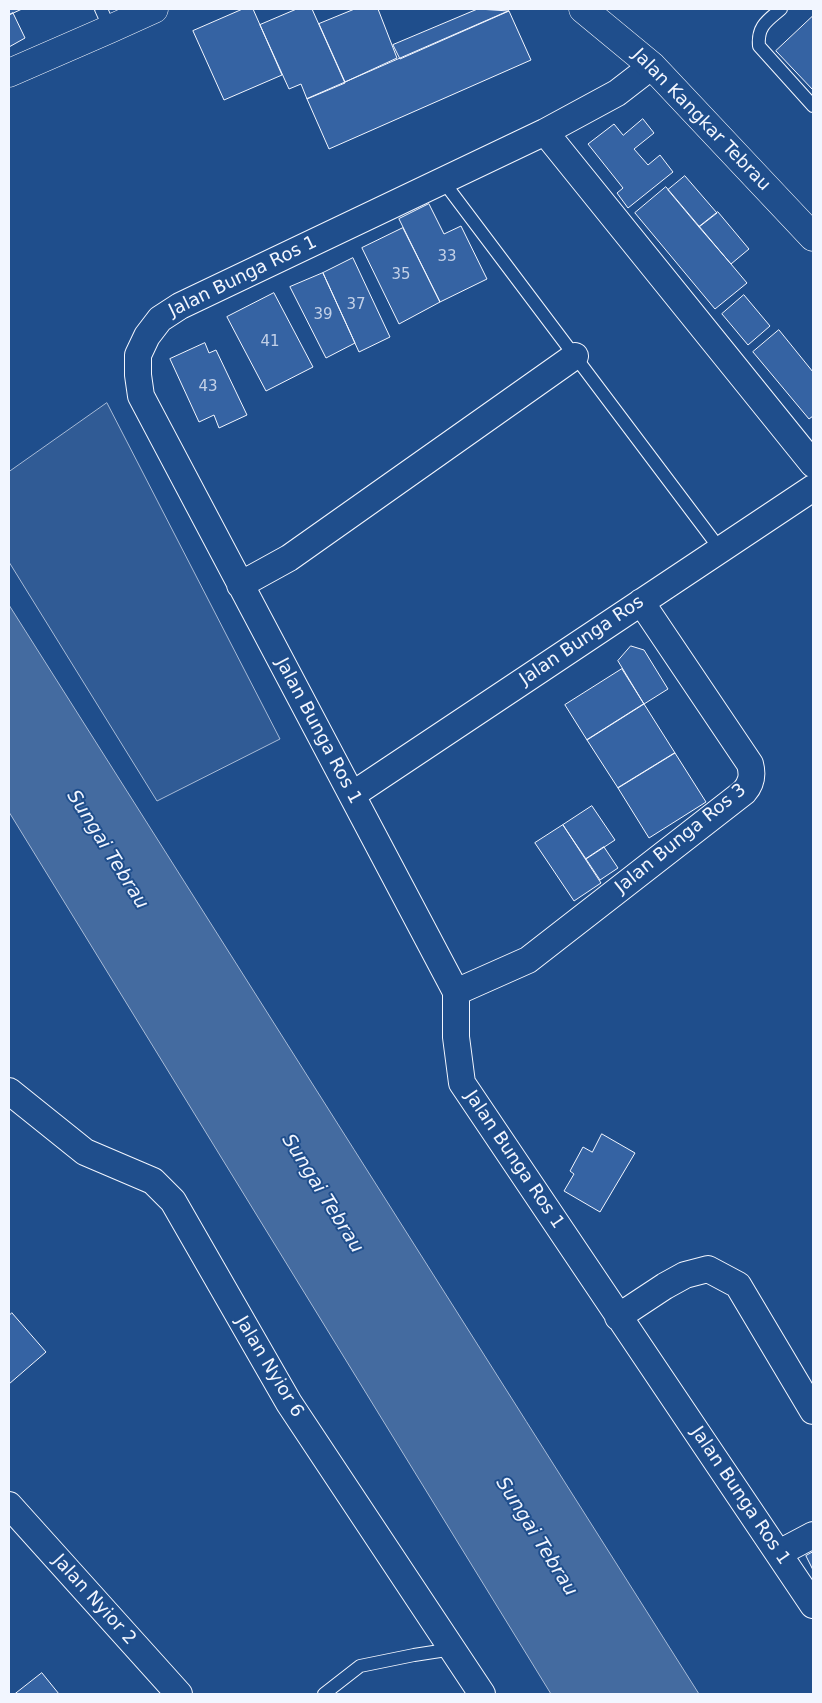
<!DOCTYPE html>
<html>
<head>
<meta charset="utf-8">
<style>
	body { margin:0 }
	#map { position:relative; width:822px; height:1703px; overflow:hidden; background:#1f4e8c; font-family:"DejaVu Sans",sans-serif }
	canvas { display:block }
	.frame { position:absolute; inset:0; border:10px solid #f2f6ff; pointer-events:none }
</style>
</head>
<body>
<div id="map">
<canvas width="822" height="1703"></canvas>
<div class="frame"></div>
</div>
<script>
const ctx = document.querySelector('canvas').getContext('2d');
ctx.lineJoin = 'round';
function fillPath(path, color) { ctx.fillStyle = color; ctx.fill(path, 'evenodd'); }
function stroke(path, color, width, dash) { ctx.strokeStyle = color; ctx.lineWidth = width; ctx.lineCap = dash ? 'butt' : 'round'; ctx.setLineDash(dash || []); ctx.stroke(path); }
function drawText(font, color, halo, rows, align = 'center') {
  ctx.font = font + ' "DejaVu Sans",sans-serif'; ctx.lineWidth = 4; ctx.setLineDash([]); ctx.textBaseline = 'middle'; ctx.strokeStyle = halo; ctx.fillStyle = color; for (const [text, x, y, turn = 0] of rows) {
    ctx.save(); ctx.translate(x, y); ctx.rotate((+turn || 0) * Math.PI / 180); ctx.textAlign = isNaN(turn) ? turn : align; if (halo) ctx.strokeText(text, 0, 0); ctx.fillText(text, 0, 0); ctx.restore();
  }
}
const built = new Path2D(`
	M107,403L280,739L157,801L9,562V472Z`);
const water = new Path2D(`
	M9,605L699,1694H551L9,812Z`);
const building = new Path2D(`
	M9,9H22L9,15Z
	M243,9H253L282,75L224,100L193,31Z
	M297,9H312L345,83L307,99L301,84L289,89L260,25Z
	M355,9H378L397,58L345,82L319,24Z
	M478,9L509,11L400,59L393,45Z
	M509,11L531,60L329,149L307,99Z
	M13,13L25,38L9,47V15Z
	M813,16V90L776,51Z
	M643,119L654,133L634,149L648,165L660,155L673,172L628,208L617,193L623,188L588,144L614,124L623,135Z
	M685,176L717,213L699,227L668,190Z
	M666,187L747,283L715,309L635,213Z
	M429,204L444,234L461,226L487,279L440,302L399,219Z
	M718,212L749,249L731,264L699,227Z
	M403,228L440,302L399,324L362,248Z
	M353,258L390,337L359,352L323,273Z
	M323,273L355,343L326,358L290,287Z
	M274,293L313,367L266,391L227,317Z
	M744,295L770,326L748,345L722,314Z
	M779,330L813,372V416L809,419L753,352Z
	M205,343L209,353L216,350L247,415L219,428L214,415L199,422L170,359Z
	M631,646L644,650L668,689L644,704L618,661Z
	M622,669L644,704L587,740L565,705Z
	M644,704L675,753L618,788L587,740Z
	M675,753L706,802L649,838L618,788Z
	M592,806L615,840L586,859L563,825Z
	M563,825L601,883L574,901L535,843Z
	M604,847L618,868L600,880L586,859Z
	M602,1134L635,1153L600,1212L564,1191L574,1174L570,1171L583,1147L592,1152Z
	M12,1313L46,1352L9,1384V1316Z
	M813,1552V1570L806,1556Z
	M42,1673L59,1694H15Z`);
const service = new Path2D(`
	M101,9L110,29
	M781,9C768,20 757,26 759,46L813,106
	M443,181L720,549
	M324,1694L360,1666L414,1655L453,1649`);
const minor = new Path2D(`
	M652,66L617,93L545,132L180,306L160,319L147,336L138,355V375L141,396L456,992V1037L462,1083L813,1605
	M545,132L813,464
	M240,585L289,558L575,356
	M352,795L813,488
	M456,992L528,960L744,792C752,783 753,775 750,764L641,602
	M9,1091L85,1152L153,1181L173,1201L289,1403L482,1694
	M618,1317L665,1286L685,1275L708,1269L738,1285L813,1411
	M9,1505L179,1694
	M779,1553L813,1535`);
const primary = new Path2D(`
	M583,9L652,66L813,237
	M9,73L110,29L154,9`);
const numberNames = [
	["33",447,257],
	["35",401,275],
	["37",356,305],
	["39",323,315],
	["41",270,342],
	["43",208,387]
];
const streetNames = [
	["Jalan Kangkar Tebrau",701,120,46],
	["Jalan Bunga Ros 1",243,277,-26],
	["Jalan Bunga Ros",582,641,-34],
	["Jalan Bunga Ros 1",318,731,62],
	["Jalan Bunga Ros 3",681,839,-39],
	["Jalan Bunga Ros 1",514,1160,56],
	["Jalan Nyior 6",269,1367,59],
	["Jalan Bunga Ros 1",740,1496,56],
	["Jalan Nyior 2",94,1600,48]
];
const waterNames = [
	["Sungai Tebrau",107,850,58],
	["Sungai Tebrau",322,1194,58],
	["Sungai Tebrau",536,1537,58]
];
fillPath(built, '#305b95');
stroke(built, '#a8bbd7', 1);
fillPath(water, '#446ba0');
stroke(water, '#a8bbd7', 1);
fillPath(building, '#3563a3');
stroke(building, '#f2f6ff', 1);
stroke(service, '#f2f6ff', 14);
stroke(minor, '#f2f6ff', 28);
stroke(primary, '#f2f6ff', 29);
stroke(service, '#1f4e8c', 12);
stroke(minor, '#1f4e8c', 26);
stroke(primary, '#1f4e8c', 28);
drawText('15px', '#c3d1e8', null, numberNames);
drawText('18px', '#f2f6ff', '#1f4e8c', streetNames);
drawText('italic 19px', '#f2f6ff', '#1f4e8c', waterNames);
</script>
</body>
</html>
